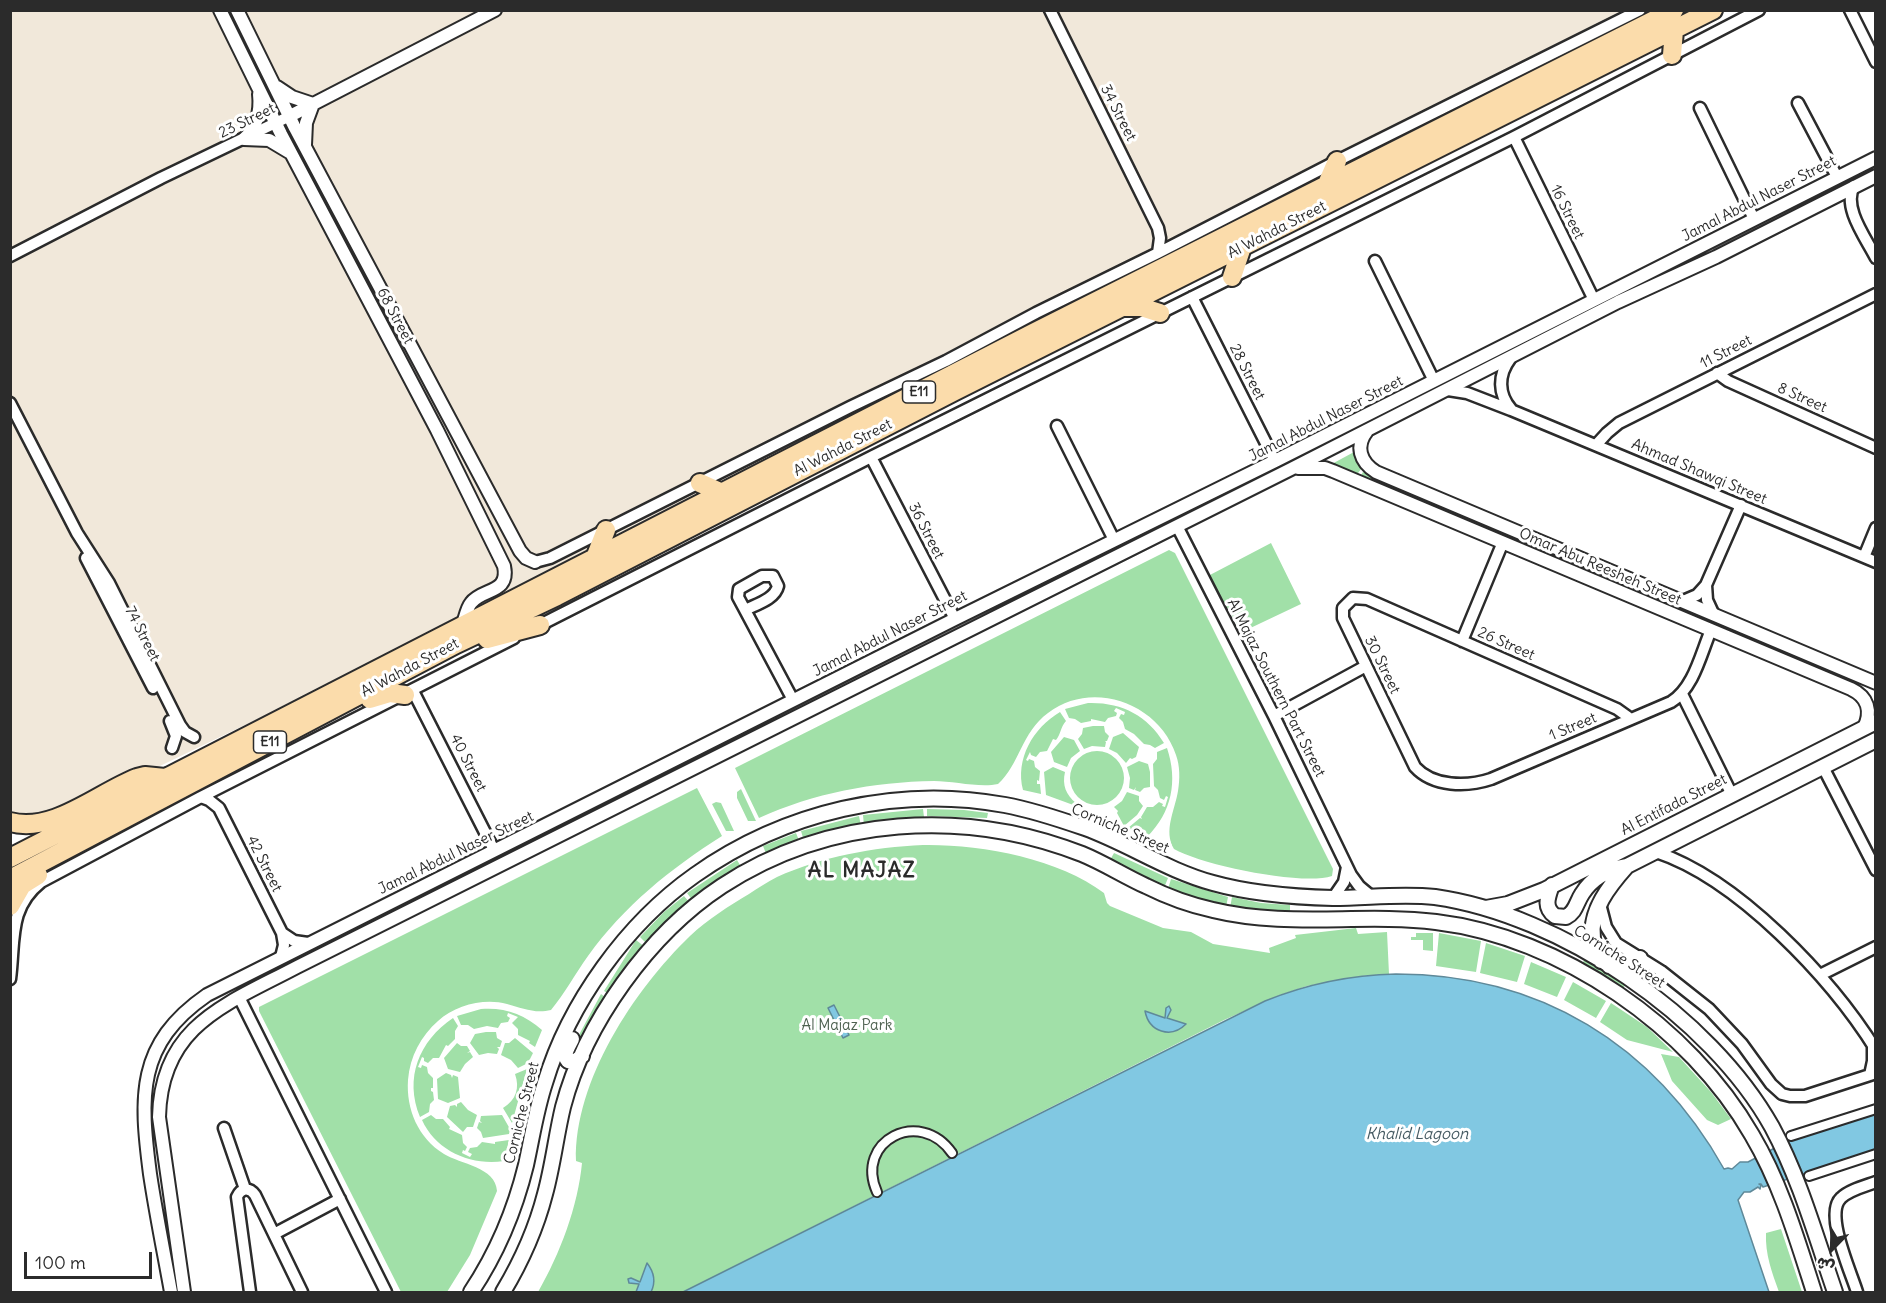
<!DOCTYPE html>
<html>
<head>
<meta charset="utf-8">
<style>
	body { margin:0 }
	#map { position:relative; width:1886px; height:1303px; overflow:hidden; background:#fff; font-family:Delius,"Playpen Sans Arabic",sans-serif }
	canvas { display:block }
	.frame { position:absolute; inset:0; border:12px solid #2b2b2b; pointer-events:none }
	.north { position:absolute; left:1802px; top:1219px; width:60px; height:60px; -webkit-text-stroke:4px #fff; paint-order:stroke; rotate:203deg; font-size:16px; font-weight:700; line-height:24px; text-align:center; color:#2b2b2b }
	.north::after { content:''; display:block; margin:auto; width:21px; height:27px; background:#2b2b2b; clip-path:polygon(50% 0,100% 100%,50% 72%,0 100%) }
	.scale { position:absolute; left:24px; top:1252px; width:128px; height:27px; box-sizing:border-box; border:3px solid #2b2b2b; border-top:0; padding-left:8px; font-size:18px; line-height:21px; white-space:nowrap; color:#2b2b2b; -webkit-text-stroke:4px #fff; paint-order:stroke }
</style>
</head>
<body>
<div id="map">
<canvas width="1886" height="1303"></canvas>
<div class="frame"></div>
<div class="north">ش</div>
<div class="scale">100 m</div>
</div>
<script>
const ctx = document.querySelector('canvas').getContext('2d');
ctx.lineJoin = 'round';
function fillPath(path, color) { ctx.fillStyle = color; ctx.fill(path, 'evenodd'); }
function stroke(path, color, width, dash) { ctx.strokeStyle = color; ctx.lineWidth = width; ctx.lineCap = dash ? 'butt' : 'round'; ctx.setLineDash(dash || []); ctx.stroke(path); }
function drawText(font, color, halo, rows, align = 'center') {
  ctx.font = font + ' Delius,sans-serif'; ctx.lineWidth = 6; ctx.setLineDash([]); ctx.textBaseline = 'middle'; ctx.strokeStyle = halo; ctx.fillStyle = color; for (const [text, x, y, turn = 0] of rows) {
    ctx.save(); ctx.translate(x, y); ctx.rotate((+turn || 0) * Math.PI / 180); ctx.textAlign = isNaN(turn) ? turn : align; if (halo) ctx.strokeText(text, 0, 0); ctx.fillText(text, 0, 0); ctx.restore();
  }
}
const built = new Path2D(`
	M10,11H1663L1006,340L276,710L50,819L10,816Z`);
const green = new Path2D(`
	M1354,452L1361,469L1356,476L1330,465Z
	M1363,472L1429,501L1427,505L1360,477Z
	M1271,543L1301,604L1242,632L1208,576Z
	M1169,550L1175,553L1333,869L1332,876C1302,886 1202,865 1174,849C1163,831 1175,810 1178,791C1180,779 1180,766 1176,755C1159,703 1092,679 1048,713C1021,733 1020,764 998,784C980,788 953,781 934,781C873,782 814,793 759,818L735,768Z
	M1584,565L1657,596L1655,600L1582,570Z
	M1660,597L1732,627L1730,632L1658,602Z
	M1088,703C1121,702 1147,715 1164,743L1155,748L1150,745L1144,744L1134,734L1125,729L1123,722L1119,718L1121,714L1124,715L1125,712L1116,708L1114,711L1117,713L1116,716L1108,718L1105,722L1091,719V721L1081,723L1075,719L1069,718L1065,709Z
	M1060,712L1066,721C1060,728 1061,734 1056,740L1053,739L1047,751L1040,752L1036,757L1031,755L1030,752L1026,760L1028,761L1029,759L1034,761L1035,767L1040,771L1039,781L1037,780V784H1040L1041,794L1023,790C1015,759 1033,728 1060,712Z
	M1093,726H1104L1105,732L1109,736L1107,741H1105L1106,742L1105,747L1092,746L1084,749L1078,739L1082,734L1083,728Z
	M1123,733L1139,747L1136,757L1132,759L1130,758L1126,763L1117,753L1109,749L1113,737Z
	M1064,737L1074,740L1080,751L1071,758L1067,767L1054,762L1051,752Z
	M1167,748C1178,781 1172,812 1147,837L1128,828L1140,818L1142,819L1141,817L1147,807H1153L1159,802L1163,804L1162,806L1165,807L1168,797L1166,796L1164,800L1160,798L1158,790L1154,786L1153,764L1157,759V752Z
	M1070 778a27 27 0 1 1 54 0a27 27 0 1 1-54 0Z
	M1139,761L1148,764L1150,772V787L1144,788L1140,792L1135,790L1136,787L1134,790L1129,788L1130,778L1127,767Z
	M1053,767L1065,772C1062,785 1066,795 1076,803V806L1046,795L1044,772Z
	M697,788L722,836C670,869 624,906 588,956C575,974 565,993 551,1010C535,1014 522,1008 507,1004C484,998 456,1005 438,1021C421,1036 410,1056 408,1080C406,1109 418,1138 444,1154C460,1164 496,1167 497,1191L470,1255L447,1292H401L259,1011V1007Z
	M741,789L756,821H748L737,798V792Z
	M1127,792L1139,796V801L1143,806L1137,815L1124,826L1117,813L1118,811L1114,807L1122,801Z
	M716,802L721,803L734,831H726L712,804Z
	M923,809L924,817L864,826L863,815Z
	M927,809L964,810L988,813L987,818L927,816Z
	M859,816L861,826L804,841L801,831Z
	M796,833L800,843L767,856L763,846Z
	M923,845C979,844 1058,858 1104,893L1107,903L1110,906L1163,928L1191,932L1213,944L1270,953L1269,948L1296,938L1295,935L1356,928L1358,934L1387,932L1389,974L1362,976L1307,986L1280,995L1224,1020L683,1292H538C560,1254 578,1206 582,1163L576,1161C574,1081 634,990 690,936C708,919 729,906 749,894C758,888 767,882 777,877C822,857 873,847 923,845Z
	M1114,853L1168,878L1164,888L1109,862Z
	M737,860L743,870L693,901L687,893Z
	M1171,879L1228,897L1226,907L1168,889Z
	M684,896L690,903L647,944L640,937L664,912Z
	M1232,897L1261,903L1290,905V913L1230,908Z
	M1416,933H1433V951L1423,950V940H1411V937H1416Z
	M1439,933L1481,941L1476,972L1436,966Z
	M636,940L645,947L609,994L604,991Z
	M1486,943L1525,956L1517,982L1480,973Z
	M1584,960L1625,985L1623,989L1582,965Z
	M1531,962L1566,977L1557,997L1524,984Z
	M1573,982L1606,1001L1596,1018L1564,1000Z
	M601,994L605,997L578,1048L573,1046Z
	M1611,1003L1647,1027L1673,1052L1627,1040L1600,1022Z
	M481,1009C504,1007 524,1014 542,1030L535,1047L529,1043L530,1041L518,1035V1029L512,1023L518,1017L508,1013L507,1016L510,1018L508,1022L501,1023L498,1028L487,1026L474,1029L468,1025H461L457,1016Z
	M453,1018L458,1026L455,1031V1039L448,1046L446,1045L439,1058H433L428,1063L424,1061V1058L422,1057L418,1067L421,1068L422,1065L427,1067L428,1073L433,1078V1088H431V1091L433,1092L434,1100L430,1104L429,1112L420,1117C404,1078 419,1041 453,1018Z
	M486,1032H496L497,1038L502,1041L500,1047H497L499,1049L497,1054L488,1053L479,1055L470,1043L475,1034Z
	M515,1038L533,1053L528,1063L518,1068L511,1060L501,1055L505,1043H509Z
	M457,1043L461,1046H467L470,1051L467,1053L470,1052L473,1057L465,1064L460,1072L448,1069L444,1058Z
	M1661,1054L1679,1057L1711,1092L1731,1119L1718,1125L1707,1120L1672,1081Z
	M527,1069L512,1123L503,1108C516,1100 520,1088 515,1074Z
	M446,1073L451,1075L452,1078L453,1075L458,1077L460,1098L448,1103L438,1099L437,1079Z
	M461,1102L468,1110L477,1115L473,1127H467L463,1132L447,1117L450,1106L455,1105L457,1107V1104Z
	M431,1115L436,1119H443L450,1127L449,1129L462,1135L463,1143L467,1147L465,1151L463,1150L462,1153L470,1157L472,1154L468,1152L470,1148L477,1147L482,1142L495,1144V1142L509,1140L504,1161C471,1166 436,1151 422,1120Z
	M502,1115L510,1129L509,1134L483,1138L481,1132L477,1128L479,1122L482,1123L480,1121L481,1116Z
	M1781,1229L1802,1292H1779C1772,1273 1765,1254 1766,1233Z`);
const water = new Path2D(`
	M1396,974C1539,974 1654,1044 1724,1169L1728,1168L1732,1169L1740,1162H1748L1790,1140L1875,1112V1151L1763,1187L1761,1184H1759L1761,1185L1760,1189L1758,1187L1750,1192H1744L1738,1200L1769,1292H683L1265,1001C1307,984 1350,975 1396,974Z
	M834,1005L849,1035L843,1038L828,1008Z
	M1169,1006L1171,1010L1167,1018L1186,1024C1171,1039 1149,1032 1145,1011L1165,1018L1166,1008Z
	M647,1263C654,1272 656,1282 651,1292H636L639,1284L629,1283L628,1279L631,1278L640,1282Z`);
const pedestrian = new Path2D(`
	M1791,1136L1876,1109
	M1809,1176L1876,1154
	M877,1192C854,1141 920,1107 952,1153`);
const minor = new Path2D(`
	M1050,10L1158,228L1160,238L1158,253
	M1850,10L1876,62
	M1798,103L1837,177
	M1700,108L1754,219
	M1514,137L1594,300
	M1854,186C1842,207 1866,238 1876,258
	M10,256L161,178L290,116
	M1375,261L1434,381
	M1192,297L1275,461
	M1510,359C1498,375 1498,394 1511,409
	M1717,373L1728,381L1876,448
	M1448,390L1467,393L1511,410L1876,562
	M10,403L77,533L109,583L180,725L185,732L194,737
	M1057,426L1114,540
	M1596,445L1607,433L1619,423L1876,294
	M871,457L955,619
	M1177,526L1274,716L1351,875L1359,886L1371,896
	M1864,557L1876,528
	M86,558L153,688
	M535,562L550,558L850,407L946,361L1036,313L1158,253L1337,161L1640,10
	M1706,585L1707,600L1713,613
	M1683,601L1697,595L1706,585L1741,505
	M745,610L738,597L739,589L762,576H773L778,586C775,599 757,604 745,610L793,700
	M536,627L871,457L1514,137L1759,10
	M1462,641L1503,542
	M413,691L494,850
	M1682,694L1732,795
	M1274,716L1366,666
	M1631,719L1617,709L1367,599L1353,598L1343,608V618L1415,767C1433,787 1467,787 1491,779L1671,702C1694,688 1701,653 1711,630
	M170,721L176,736L172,748
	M1823,767L1876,870
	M201,797L209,800L219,808L282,933L284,945L281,957
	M1656,852C1738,879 1831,978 1876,1050
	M1333,898L1344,882L1347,867
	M1600,904L1606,927L1616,943L1661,971L1709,1009L1742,1044L1771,1084L1782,1094L1790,1096H1805L1876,1073
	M282,933L294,941L308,943
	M1820,975L1876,947
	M10,979C15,941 8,908 41,882L199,798L514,638
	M239,997L386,1292
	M1870,1075L1873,1061V1046
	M224,1128L245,1189
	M274,1234L340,1199
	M250,1292L237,1197C241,1188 249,1187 255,1195L302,1292
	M1857,1292C1851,1272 1824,1214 1841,1198C1849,1190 1865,1186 1876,1182`);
const tertiary = new Path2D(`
	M220,10L281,134L437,430L504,566C510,594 482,588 471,603C466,609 465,620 462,627
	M237,10L295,128L520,551L526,558L535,562
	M277,87L292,97L313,104
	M290,116L495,10
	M244,139C257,127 261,112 259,94
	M244,139L269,140L289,152
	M305,145L306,123L313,104
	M1367,431C1355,446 1360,462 1376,472L1876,683
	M1298,468H1325L1333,471L1851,689C1868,697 1872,711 1864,728
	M171,1292C164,1253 156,1214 150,1174C140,1097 136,1044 207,995L955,619L1275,461L1876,158
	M184,1292L159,1117C161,1025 227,1004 297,967L1291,469L1618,302L1716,257L1876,176`);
const secondary = new Path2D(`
	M1552,885C1548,897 1543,907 1555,916L1566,917C1576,912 1576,903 1582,894C1592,878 1609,869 1627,866
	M1486,908L1508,904L1544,890L1876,722
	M1601,961C1598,953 1594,946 1593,938C1589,911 1610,885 1627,866L1876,740
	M1609,966L1640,958
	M572,1039C569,1046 562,1054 568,1061L574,1062L582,1056
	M471,1292C497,1253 515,1210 526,1165C532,1138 536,1110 545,1083C569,1003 627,923 695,875C784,812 897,785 1005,805C1032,810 1059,819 1085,828C1129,844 1168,871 1213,883C1252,894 1293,897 1333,898C1368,898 1401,893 1435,897C1561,915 1710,1016 1772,1127C1800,1179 1816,1237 1835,1292
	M503,1292C521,1262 536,1229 545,1194C553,1165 556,1136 563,1107C585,1023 649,934 722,886C829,816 965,808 1082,854C1104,863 1124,876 1146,886C1168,897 1190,905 1213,910C1287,928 1362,913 1436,922C1561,937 1690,1027 1752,1135C1781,1184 1797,1239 1814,1292`);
const motorway = new Path2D(`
	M1672,55L1674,30
	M1327,184L1337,161
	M1232,277L1242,247
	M1125,307H1141L1160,313
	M700,483L722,493
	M595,558L606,530
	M487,639L540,625
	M370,699L390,693L405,695
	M10,822C53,834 98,793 137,778L145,776L165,778
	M10,858L1033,333L1674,10
	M10,879L456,644L557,596L955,391L1713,10
	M10,906L22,885L38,875`);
const shields = [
	[919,392,33],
	[270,742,33]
];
const shieldNames = [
	["E11",919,392],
	["E11",270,742]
];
const streetNames = [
	["34 Street",1118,113,63],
	["23 Street",247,121,-26],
	["Jamal Abdul Naser Street",1759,199,-27],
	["16 Street",1567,212,64],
	["Al Wahda Street",1277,230,-27],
	["68 Street",395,316,62],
	["11 Street",1726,352,-27],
	["28 Street",1247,372,63],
	["8 Street",1802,398,24],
	["Jamal Abdul Naser Street",1326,419,-27],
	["Al Wahda Street",843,448,-27],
	["Ahmad Shawqi Street",1699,472,23],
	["36 Street",926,531,63],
	["Omar Abu Reesheh Street",1600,567,23],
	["74 Street",142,634,63],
	["Jamal Abdul Naser Street",890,634,-27],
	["26 Street",1506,644,24],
	["30 Street",1382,665,64],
	["Al Wahda Street",410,668,-28],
	["Al Majaz Southern Part Street",1276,688,63],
	["1 Street",1573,727,-23],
	["40 Street",468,763,63],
	["Al Entifada Street",1674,805,-27],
	["Corniche Street",1120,829,23],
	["Jamal Abdul Naser Street",456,853,-26],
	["42 Street",264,864,63],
	["Corniche Street",1619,957,32],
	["Corniche Street",522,1113,-76]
];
const parkNames = [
	["Al Majaz Park",847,1026]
];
const waterNames = [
	["Khalid Lagoon",1417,1134]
];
const districtNames = [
	["AL MAJAZ",862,871]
];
fillPath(built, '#f1e8da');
fillPath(green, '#a1e0a8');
fillPath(water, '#81c8e2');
stroke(water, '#5f8999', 1.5);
stroke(pedestrian, '#2b2b2b', 12);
stroke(minor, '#2b2b2b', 15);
stroke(tertiary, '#2b2b2b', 16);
stroke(secondary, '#2b2b2b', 18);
stroke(motorway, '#2b2b2b', 22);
stroke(pedestrian, '#fff', 8);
stroke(minor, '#fff', 10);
stroke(tertiary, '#fff', 12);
stroke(secondary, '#fff', 14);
stroke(motorway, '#fbdcab', 18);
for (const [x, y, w] of shields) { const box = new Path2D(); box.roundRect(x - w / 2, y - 11, w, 22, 4.5); ctx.fillStyle = '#fff'; ctx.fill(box); stroke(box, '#2b2b2b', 1.5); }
drawText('bold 14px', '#2b2b2b', null, shieldNames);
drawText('15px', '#2b2b2b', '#fff', streetNames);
drawText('15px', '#4e6150', '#fff', parkNames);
drawText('italic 16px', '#455a62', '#fff', waterNames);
ctx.letterSpacing = '1.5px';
drawText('bold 21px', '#2b2b2b', '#fff', districtNames);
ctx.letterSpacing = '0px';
</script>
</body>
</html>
